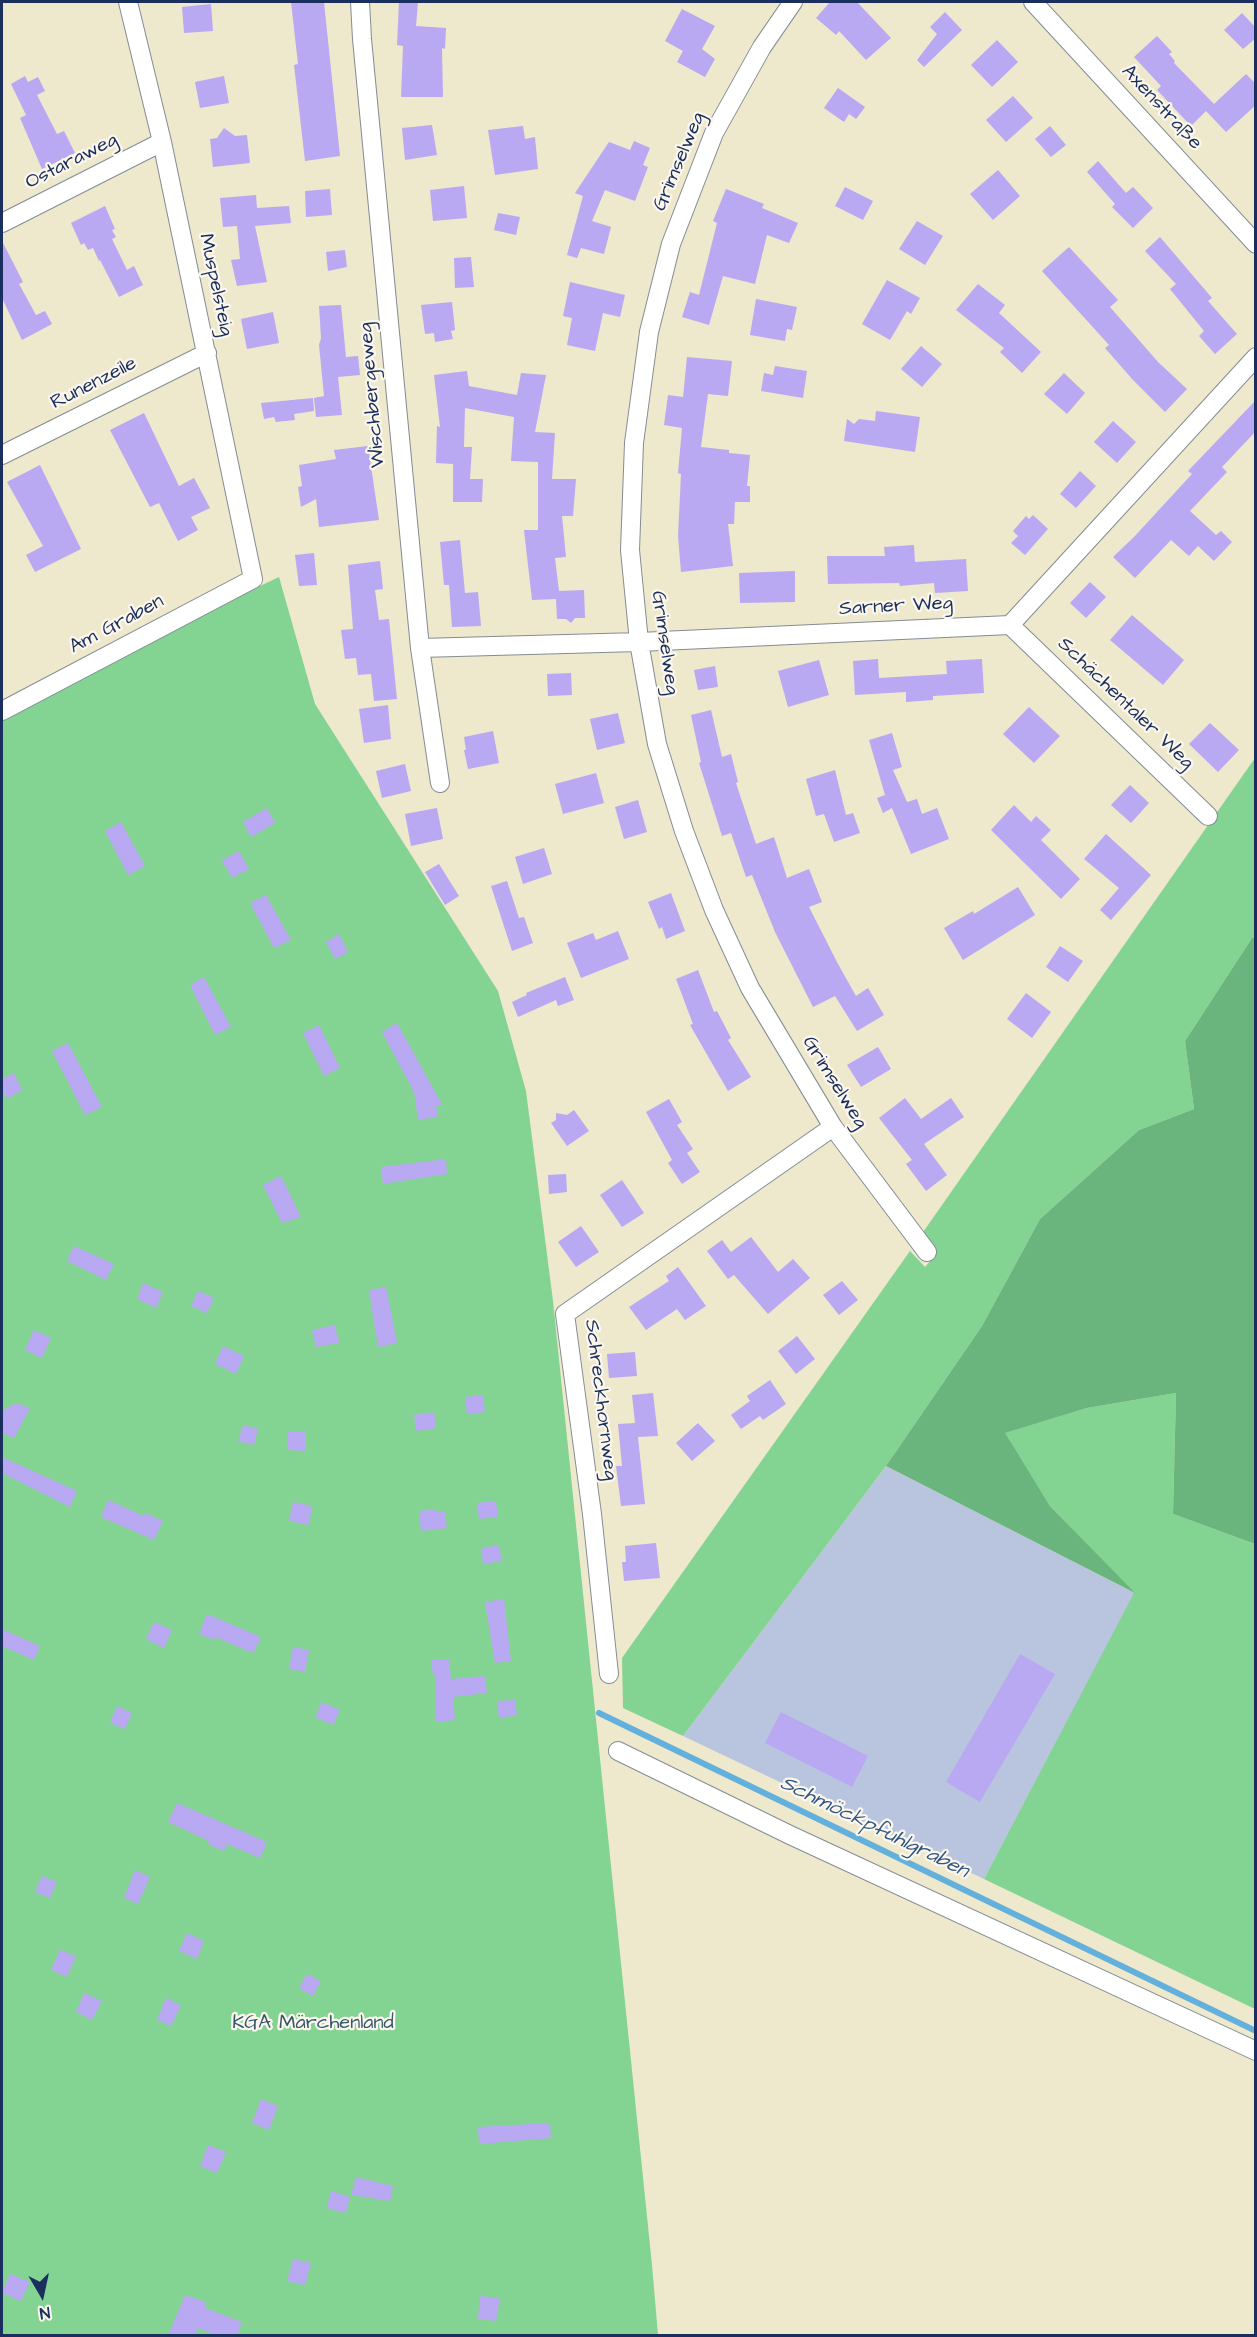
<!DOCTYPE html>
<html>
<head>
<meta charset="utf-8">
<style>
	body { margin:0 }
	#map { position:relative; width:1257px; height:2337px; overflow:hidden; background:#eee8cc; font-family:"Architects Daughter",sans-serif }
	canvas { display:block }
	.frame { position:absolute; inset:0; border:3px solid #1b2f5e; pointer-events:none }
	.north { position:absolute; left:12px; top:2265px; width:60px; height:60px; -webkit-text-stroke:4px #fbf7ec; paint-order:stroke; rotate:171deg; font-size:16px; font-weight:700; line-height:24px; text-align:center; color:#1b2f5e }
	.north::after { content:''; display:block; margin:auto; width:21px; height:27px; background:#1b2f5e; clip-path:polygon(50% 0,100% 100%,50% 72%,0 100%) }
</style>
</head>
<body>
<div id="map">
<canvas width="1257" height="2337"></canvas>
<div class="frame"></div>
<div class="north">N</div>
</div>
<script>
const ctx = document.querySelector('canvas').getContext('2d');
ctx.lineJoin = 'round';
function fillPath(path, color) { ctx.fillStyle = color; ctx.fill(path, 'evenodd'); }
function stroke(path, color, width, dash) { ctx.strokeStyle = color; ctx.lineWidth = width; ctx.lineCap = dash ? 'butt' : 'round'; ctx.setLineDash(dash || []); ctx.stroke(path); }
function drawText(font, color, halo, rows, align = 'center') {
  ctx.font = font + ' "Architects Daughter",sans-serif'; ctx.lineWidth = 4.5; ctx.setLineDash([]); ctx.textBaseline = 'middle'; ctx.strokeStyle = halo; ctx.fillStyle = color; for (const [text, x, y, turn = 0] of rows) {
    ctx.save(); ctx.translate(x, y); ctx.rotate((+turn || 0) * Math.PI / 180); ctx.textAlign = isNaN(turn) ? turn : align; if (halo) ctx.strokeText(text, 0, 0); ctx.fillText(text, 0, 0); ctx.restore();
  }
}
const industrial = new Path2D(`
	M886,1466L1135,1593L984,1879L683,1736Z`);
const green = new Path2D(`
	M279,577L315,704L498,991L526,1091L553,1301L652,2265L658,2335L2,2336V721L241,595Z
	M1255,758V938H1252L1185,1041L1194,1109L1139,1130L1040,1219L982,1326L886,1466L683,1736L623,1708L622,1658L910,1251L925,1267L937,1253L921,1235Z
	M1176,1393L1173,1514L1255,1544V2009L984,1879L1134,1593L1050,1506L1004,1433L1087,1408Z`);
const forest = new Path2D(`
	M1252,938H1256L1255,1544L1173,1514L1176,1393L1087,1408L1005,1433L1050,1506L1135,1593L886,1466L982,1326L1040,1219L1139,1130L1194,1109L1185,1041Z`);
const stream = new Path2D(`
	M599,1713L1256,2031`);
const building = new Path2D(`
	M291,2H324L340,156L305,161L294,65L298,64Z
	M399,2H418L416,26L446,28L445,49L442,48L443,97H401L403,46L397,45Z
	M830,2H857L891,38L866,60L839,31L836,35L816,18Z
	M211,4L213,31L184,33L182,7Z
	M682,9L715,26L702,49L715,59L705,77L677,62L683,51L665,41Z
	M945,12L962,30L924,67L917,60L937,34L930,27Z
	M1242,13L1256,28V38L1243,49L1224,30Z
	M1157,36L1172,52L1169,54L1175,61L1174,63L1214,104L1246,74L1256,84V105L1226,132L1206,111L1191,126L1157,90L1161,86L1134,57Z
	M997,40L1018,62L992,87L971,65Z
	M25,76L28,82L38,77L45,91L37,95L57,134L64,131L75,153L42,169L20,118L26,115L11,84Z
	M224,76L229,103L200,108L195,82Z
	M838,88L865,107L856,119L849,114L844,122L824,108Z
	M1013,96L1033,118L1006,142L986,120Z
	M432,125L437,155L405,160L402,128Z
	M523,126L525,139L535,137L538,169L495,175L488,130Z
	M1050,126L1066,145L1051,157L1035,139Z
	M224,128L235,136L247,135L250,163L213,167L210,139L217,138Z
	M634,141L650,148L643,165L648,167L635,201L605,190L592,221L611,227L604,254L581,248L577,258L567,255L583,196L575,193L609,142L630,150Z
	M1098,161L1126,193L1133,187L1153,208L1133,228L1112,207L1115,204L1087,172Z
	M998,170L1020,196L993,220L970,194Z
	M464,186L467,218L433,221L430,190Z
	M845,187L873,201L863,220L835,206Z
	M330,189L332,215L306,217L305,191Z
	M726,189L764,204L762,208L798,223L789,243L767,235L755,284L723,276L709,325L682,317L690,292L699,295L717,223L713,221Z
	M256,195L257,208L289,206L291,223L255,226L267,282L237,286L231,260L240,259L237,226L223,227L220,198Z
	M105,206L115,229L112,230L116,237L112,239L127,270L134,266L143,285L119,297L100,260L99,261L93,248L88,250L84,243L81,245L71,223Z
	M498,213L520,217L516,235L494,230Z
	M917,221L943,236L925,265L899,249Z
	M1160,237L1212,298L1208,301L1237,334L1215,354L1199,336L1204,331L1170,289L1176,284L1145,251Z
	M2,241L23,282L19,284L36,315L45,311L52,324L22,340L2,298Z
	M1069,247L1118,300L1110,307L1158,362L1187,389L1165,412L1133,380L1105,348L1109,345L1042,271Z
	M345,250L347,267L328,271L326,252Z
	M471,257L474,287L455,288L454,258Z
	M887,280L920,298L911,314L907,311L890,340L862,324Z
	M570,282L625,295L620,317L603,313L595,351L567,345L572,318L563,316Z
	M978,284L1005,305L999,313L1041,352L1022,373L1000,352L1004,348L956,310Z
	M756,299L797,307L792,330L787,329L785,341L750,335Z
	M452,302L455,330L451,331L453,339L435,342L434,333L425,334L421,305Z
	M341,305L346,357L358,356L360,375L338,377L342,415L316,417L314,398L324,396L319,345L321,338L319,306Z
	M273,312L279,343L247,349L241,319Z
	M921,346L942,364L922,387L901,369Z
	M687,357L732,361L728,396L708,394L701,447L729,450V453L750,455L747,486H750V502H735L734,524H728L733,566L681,572L678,536L681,474L678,473L682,428L664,425L668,395L683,397Z
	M775,366L807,371L803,398L761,391L764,373L773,375Z
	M467,371L469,386L517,395L521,373L546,375L535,432L555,433L552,479H576L573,516H562L566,557L555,558L559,591L584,590L585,618H575L571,623L566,619H557L556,599L532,600L524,530H538V462L511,461L514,417L465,408L464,447H472L470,479H483L482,502H453V464L436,463L437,426L440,427L434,375Z
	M1064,373L1085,393L1067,414L1044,394Z
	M313,398L314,411L294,414L295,420L276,422L274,417L264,419L261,403Z
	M1256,400V431L1222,467L1227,472L1190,511L1216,535L1221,531L1232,542L1214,561L1198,546L1189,556L1171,540L1135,578L1113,557L1134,537L1192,474L1188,471Z
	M876,411L920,417L915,452L844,441L847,419L854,424L859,419L875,421Z
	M144,413L179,486L194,478L210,508L191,517L198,530L178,541L159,503L150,507L110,430Z
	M1113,421L1136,442L1117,463L1094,442Z
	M368,446L379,520L319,527L316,499L301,507L298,487L302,486L299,465L336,459L334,450Z
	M40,465L81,549L35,572L26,555L43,546L7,482Z
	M1080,471L1096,486L1076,508L1060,494Z
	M1033,515L1048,529L1025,555L1011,543L1018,536L1013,531L1026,516L1029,519Z
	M460,540L465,593L478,592L481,626L452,627L449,585H444L440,542Z
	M914,545L915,562L966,559L968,591L935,593L934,583L900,586L899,583L828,584L827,556H885L884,547Z
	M314,553L317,585L299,586L295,555Z
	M380,561L383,589L375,590L379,620L389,619L397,699L374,701L371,674L358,675L356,658L345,659L341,630L353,629L348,565Z
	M795,571V602L740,603L739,573Z
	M1090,582L1106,597L1086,618L1070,603Z
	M1132,615L1184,660L1163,685L1110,640Z
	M878,659L879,678L947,674L946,661L982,659L984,693L933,696V700L906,702V692L855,695L853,661Z
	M819,660L829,695L788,707L778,671Z
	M715,666L718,687L698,690L694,670Z
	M571,673L572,695L548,696L547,674Z
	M388,705L391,739L364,743L359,709Z
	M1029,707L1060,736L1034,763L1003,734Z
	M711,710L722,757L731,754L738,782L736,783L756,844L774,837L787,878L809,869L822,902L809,907L838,964L856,996L868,988L884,1015L857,1031L835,996L813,1007L775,932L752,875L746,877L731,833L722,836L699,763L701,762L691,715Z
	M618,713L625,743L597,750L590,719Z
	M1210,723L1239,750L1218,772L1189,744Z
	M493,731L499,763L468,769L464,750H466L464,737Z
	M892,733L902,767L893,770L907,802L917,799L922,814L937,808L949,839L911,854L892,808L883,813L877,798L885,795L869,740Z
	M405,764L411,791L382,798L376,771Z
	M835,770L846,815L853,813L860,833L834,842L824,814L816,816L806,779Z
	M596,773L604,803L563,814L555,784Z
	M1130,785L1149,803L1131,823L1111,805Z
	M638,800L647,832L624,839L615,807Z
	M1014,805L1031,822L1036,816L1051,830L1041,840L1080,879L1061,899L991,830Z
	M267,808L275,823L251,837L243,822Z
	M437,808L443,839L411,846L405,814Z
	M121,822L145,866L128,875L105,831Z
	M1106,834L1151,875L1111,920L1100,910L1119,888L1084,859Z
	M544,848L552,874L523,884L515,857Z
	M239,851L249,869L232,878L222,860Z
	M439,864L459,896L445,905L425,872Z
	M507,881L519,918L524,917L533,943L512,951L491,886Z
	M1018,887L1035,915L963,960L944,928L973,911L974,914Z
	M671,893L685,931L666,939L662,927L659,929L648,902Z
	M266,895L291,940L274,948L250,903Z
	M618,931L629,959L581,978L567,943L593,933L596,940Z
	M339,934L348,952L335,959L326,942Z
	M1060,946L1083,961L1068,982L1046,967Z
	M698,970L714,1012L717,1011L731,1038L728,1040L751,1077L728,1091L690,1025L693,1024L676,979Z
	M204,977L231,1027L215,1035L190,985Z
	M565,977L574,1000L558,1006L556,1000L518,1017L512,1002L527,995L526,993Z
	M1026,993L1051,1012L1032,1038L1007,1019Z
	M397,1023L443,1106H436L438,1117L418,1120L414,1092L382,1032Z
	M319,1025L340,1068L324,1076L303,1033Z
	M68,1043L102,1107L85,1115L52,1051Z
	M878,1047L891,1069L861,1087L847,1065Z
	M14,1073L22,1090L7,1099L2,1089V1079Z
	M905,1098L921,1119L951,1098L964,1117L924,1144L947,1175L926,1191L906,1164L912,1160L879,1118Z
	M669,1099L682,1122L677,1125L693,1149L687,1153L700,1172L682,1184L668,1163L672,1160L646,1112Z
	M574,1110L589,1131L567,1146L551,1123L556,1120V1113L567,1115Z
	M446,1159L447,1174L383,1184L381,1167Z
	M566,1174L567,1192L549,1194L548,1175Z
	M281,1176L301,1217L282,1223L263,1185Z
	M622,1180L644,1213L622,1227L600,1195Z
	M581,1226L599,1252L576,1267L558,1242Z
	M751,1237L778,1272L793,1259L810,1278L768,1314L734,1275L728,1279L707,1251L722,1240L731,1252Z
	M74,1246L114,1264L106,1280L67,1261Z
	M678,1267L706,1306L685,1320L677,1309L646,1330L629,1307L669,1281L666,1276Z
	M842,1281L858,1300L839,1315L823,1295Z
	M143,1283L163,1292L156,1308L137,1299Z
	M386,1287L397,1343L378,1347L369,1290Z
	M198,1291L214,1298L207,1313L191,1306Z
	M335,1325L339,1343L316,1347L312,1330Z
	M34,1330L51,1338L42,1358L25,1350Z
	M797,1336L815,1359L796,1374L778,1351Z
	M223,1346L244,1356L236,1374L215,1364Z
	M635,1352L637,1376L609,1378L607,1354Z
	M770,1380L786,1404L763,1420L760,1416L741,1429L731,1415L750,1401L747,1396Z
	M653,1393L658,1436L638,1437L645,1504L621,1506L616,1466H622L618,1424L635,1423L632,1395Z
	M483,1395L485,1412L467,1414L465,1397Z
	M16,1403L30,1408L14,1438L2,1433V1411Z
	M434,1412L436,1428L416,1431L414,1415Z
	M698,1423L715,1441L692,1461L676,1443Z
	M243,1425L258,1429L254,1445L238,1441Z
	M288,1432H306L305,1451L287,1450Z
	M2,1457L77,1491L70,1507L2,1473Z
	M108,1500L144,1516L145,1513L163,1521L154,1540L101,1517Z
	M496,1501L498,1517L479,1519L477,1503Z
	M293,1502L312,1506L309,1525L289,1521Z
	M435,1509V1512L445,1511L447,1528L421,1531L419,1511Z
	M656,1543L660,1578L624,1581L622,1562H626L625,1546Z
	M499,1545L502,1561L483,1564L481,1548Z
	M504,1599L511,1661L495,1663L485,1602Z
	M207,1614L261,1637L253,1653L215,1637L214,1640L199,1634Z
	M154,1622L172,1630L164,1648L146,1639Z
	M2,1629L40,1646L34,1660L2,1646Z
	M293,1647L309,1650L305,1672L289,1669Z
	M1020,1654L1055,1674L980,1802L946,1782Z
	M449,1659L451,1679L485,1676L487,1693L453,1697L455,1720L436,1722L435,1675H433L431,1660Z
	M515,1700L517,1715L499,1718L497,1701Z
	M322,1702L340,1710L333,1725L315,1717Z
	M117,1706L132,1713L125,1729L110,1723Z
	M781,1712L868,1756L852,1787L765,1743Z
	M177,1803L267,1842L260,1858L227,1844L224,1851L208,1844L209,1841L168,1822Z
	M135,1870L150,1877L138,1904L124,1898Z
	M42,1876L57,1882L50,1898L35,1892Z
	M187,1933L204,1941L197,1959L179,1951Z
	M60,1950L76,1956L67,1977L51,1970Z
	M307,1974L321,1981L313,1996L299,1988Z
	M84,1993L102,2001L92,2020L76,2012Z
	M166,1998L181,2005L171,2026L157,2020Z
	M261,2099L278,2106L269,2130L252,2123Z
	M550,2123L551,2138L479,2144L478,2127Z
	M208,2145L226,2152L217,2173L200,2166Z
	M356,2177L393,2186L390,2201L351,2195Z
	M331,2191L350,2197L346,2213L327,2208Z
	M293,2259L311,2263L305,2285L287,2281Z
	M10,2274L30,2282L21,2301L2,2293Z
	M185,2295L206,2302L205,2308L242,2322L237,2336H219L198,2328L195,2336H168Z
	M480,2296L500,2298L496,2321L478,2319Z`);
const minor = new Path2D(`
	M360,2L362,39L420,648L440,783
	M793,2L762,47L714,133L671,244L649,332L634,443L630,550L639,642L657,744L684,831L714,910L750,988L833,1127L927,1252
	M1033,2L1256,244
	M2,223L162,142
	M2,455L207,353
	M1010,625L1208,816
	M420,648L639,642L1010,625L1256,357
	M2,711L253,579L162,142L128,2
	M609,1674L592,1514L565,1314L833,1127
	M618,1751L790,1835L1256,2051`);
const streetNames = [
	["Axenstraße",1161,108,47],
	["Ostaraweg",72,162,-27],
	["Grimselweg",680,162,-67],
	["Muspelsteig",215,285,78],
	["Runenzeile",94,384,-27],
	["Wischbergeweg",373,395,-95],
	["Sarner Weg",896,607,-3],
	["Am Graben",117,625,-28],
	["Grimselweg",664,643,82],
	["Schächentaler Weg",1125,704,44],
	["Grimselweg",834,1083,58],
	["Schreckhornweg",600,1400,83]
];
const parkNames = [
	["KGA Märchenland",313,2024]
];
const waterNames = [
	["Schmöckpfuhlgraben",874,1828,26]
];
fillPath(industrial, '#b9c5de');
fillPath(green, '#83d393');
fillPath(forest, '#6ab57d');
stroke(stream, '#64b0dd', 6);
fillPath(building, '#b9a8f2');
stroke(minor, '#848c95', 20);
stroke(minor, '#fff', 18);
drawText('20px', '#1b2f5e', '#fbf7ec', streetNames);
drawText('20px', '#35586b', '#fbf7ec', parkNames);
drawText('italic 21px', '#315684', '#fbf7ec', waterNames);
</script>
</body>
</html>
